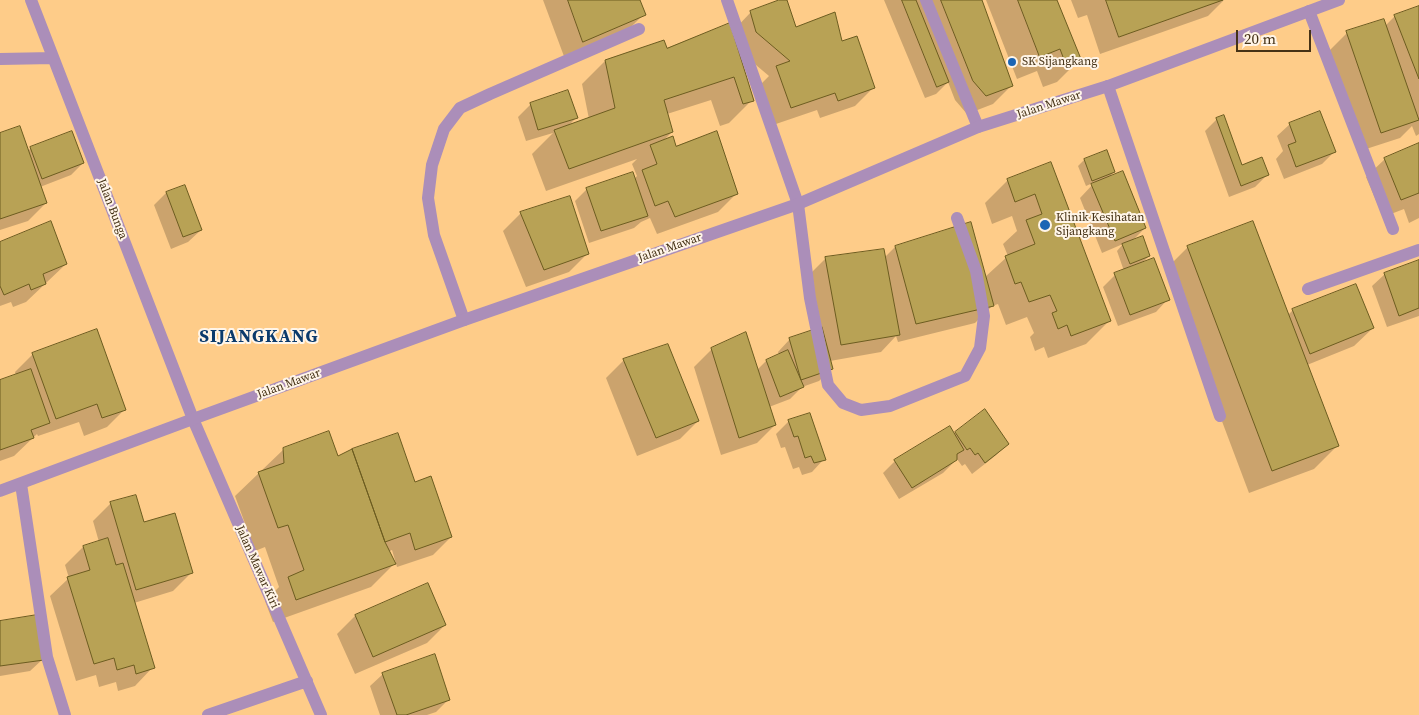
<!DOCTYPE html>
<html>
<head>
<meta charset="utf-8">
<style>
	body { margin:0 }
	#map { position:relative; width:1419px; height:715px; overflow:hidden; background:#fecc89; font-family:"Source Serif 4",serif }
	canvas { display:block }
	.scale { position:absolute; left:1236px; top:30px; width:75px; height:22px; box-sizing:border-box; border:2px solid #453216; border-top:0; padding-left:6px; font-size:15px; line-height:18px; white-space:nowrap; color:#453216; -webkit-text-stroke:4px #fff5e8; paint-order:stroke }
</style>
</head>
<body>
<div id="map">
<canvas width="1419" height="715"></canvas>
<div class="scale">20 m</div>
</div>
<script>
const ctx = document.querySelector('canvas').getContext('2d');
ctx.lineJoin = 'round';
function fillPath(path, color) { ctx.fillStyle = color; ctx.fill(path, 'evenodd'); }
function stroke(path, color, width, dash) { ctx.strokeStyle = color; ctx.lineWidth = width; ctx.lineCap = dash ? 'butt' : 'round'; ctx.setLineDash(dash || []); ctx.stroke(path); }
function drawText(font, color, halo, rows, align = 'center') {
  ctx.font = font + ' "Source Serif 4",serif'; ctx.lineWidth = 4; ctx.setLineDash([]); ctx.textBaseline = 'middle'; ctx.strokeStyle = halo; ctx.fillStyle = color; for (const [text, x, y, turn = 0] of rows) {
    ctx.save(); ctx.translate(x, y); ctx.rotate((+turn || 0) * Math.PI / 180); ctx.textAlign = isNaN(turn) ? turn : align; if (halo) ctx.strokeText(text, 0, 0); ctx.fillText(text, 0, 0); ctx.restore();
  }
}
const shadow = new Path2D(`
	M543,0H638L644,14L626,32L565,59Z
	M783,0H785L796,28L841,42L873,88L855,106L820,118L817,110L773,125L759,86L769,76L737,49L752,100L729,123L720,126L711,100L667,114L672,132L663,141L675,147L736,194L718,212L657,234L650,218L641,222L634,228L589,243L575,201L587,189L634,179L637,176L632,164L637,159L546,191L532,154L553,133L526,141L518,117L531,104L576,118L567,127L589,119L582,84L605,61L667,50L732,32L751,12Z
	M884,0H980L1011,86L993,104L967,114L955,100L948,82L936,94L925,98Z
	M986,0H1056L1080,59L1057,82L1043,87L1037,71L1017,79Z
	M1071,0H1224L1208,16L1100,54L1087,15L1078,18Z
	M1419,7V134L1416,136L1412,126L1400,138L1363,150L1329,51L1347,33L1385,26L1395,16Z
	M1217,119L1241,166L1267,175L1255,187L1229,197L1205,131Z
	M1290,124L1335,151L1322,164L1284,179L1276,159L1283,151L1277,136Z
	M0,134L28,151L31,148L83,163L71,175L40,187L46,203L28,221L0,230Z
	M1419,145V218L1409,223L1404,209L1383,217L1366,177L1385,159Z
	M1084,160L1114,172L1106,180L1145,228L1132,241L1149,256L1140,265L1168,299L1156,312L1118,326L1103,287L1115,275L1124,271L1117,251L1123,244L1102,253L1080,198L1095,182L1086,186L1078,166Z
	M1050,164L1109,321L1086,344L1048,358L1044,347L1035,351L1030,337L1034,333L1027,317L1006,325L998,304L992,306L975,323L898,342L896,336L881,352L830,361L832,368L819,381L802,387L790,399L769,407L775,425L757,443L721,455L694,367L712,349L757,370L766,361L779,355L778,352L790,339L817,330L808,276L826,258H884L895,247L985,277L1008,256L1003,244L1017,231L1012,216L992,224L985,203L1008,180Z
	M166,193L201,230L188,242L171,249L154,205Z
	M521,213L587,254L569,272L526,287L503,231Z
	M0,243L66,264L26,302L13,307L11,302L0,306Z
	M1188,247L1288,315L1293,310L1373,328L1354,346L1307,365L1337,446L1314,469L1249,493L1165,270Z
	M1419,261V316L1387,327L1372,286L1385,274Z
	M33,354L125,409L107,427L84,436L79,422L38,436L37,434L14,456L0,461V382L16,376L15,372Z
	M624,360L698,421L680,439L637,456L606,378Z
	M789,421L824,459L812,472L802,475L799,467L793,469L785,447L781,448L776,434Z
	M956,433L1008,444L995,456L972,474L965,464L962,466L957,459L943,473L899,499L883,473L895,461Z
	M284,449L337,458L414,484L451,537L433,555L397,567L392,550L388,552L394,564L371,587L273,622L265,601L279,587L265,547L255,551L235,496Z
	M111,503L143,523L191,573L173,591L134,603L153,667L135,686L118,691L116,682L99,687L96,675L76,681L50,596L69,578L65,565L83,547L99,542L93,521Z
	M355,616L445,625L427,643L355,674L337,634Z
	M0,622L43,659L30,671L0,676Z
	M383,674L449,699L436,712L427,715H380L370,686Z`);
const building = new Path2D(`
	M568,0H640L646,15L583,42Z
	M779,0H787L796,27L835,12L842,41L857,36L875,88L838,101L835,93L791,108L776,66L790,61L756,32L750,11Z
	M902,0H916L949,82L937,87Z
	M941,0H982L1013,86L986,96L973,81Z
	M1018,0H1057L1081,59L1066,65L1060,49L1040,57Z
	M1106,0H1223L1119,37Z
	M1419,6V79L1394,15Z
	M1384,19L1419,120L1381,133L1346,31Z
	M730,23L754,101L743,104L734,77L664,100L673,132L569,169L554,130L615,108L605,60L664,40L667,48Z
	M568,90L578,118L538,130L530,103Z
	M1320,111L1336,152L1296,167L1288,145L1296,142L1289,123Z
	M1224,115L1242,165L1262,157L1269,175L1241,186L1216,118Z
	M20,126L47,203L0,219V133Z
	M72,131L84,163L42,179L30,147Z
	M717,131L738,194L675,217L668,201L655,206L642,170L657,164L650,145L673,136L676,146Z
	M1419,143V193L1401,200L1384,158Z
	M1107,150L1115,172L1092,181L1084,159Z
	M1051,162L1111,321L1071,336L1067,325L1058,329L1052,313L1057,311L1050,295L1029,302L1021,282L1015,284L1005,256L1035,244L1026,220L1042,214L1035,194L1015,202L1007,179Z
	M1123,171L1146,228L1115,241L1091,184Z
	M633,172L648,216L601,231L586,188Z
	M185,185L202,230L183,237L166,192Z
	M570,196L589,254L544,270L520,212Z
	M51,221L67,264L43,274L46,284L31,290L29,284L4,295L0,286V242Z
	M1253,221L1339,446L1272,471L1187,246Z
	M971,222L994,306L916,324L895,246Z
	M1143,236L1150,256L1130,264L1122,244Z
	M884,249L900,335L841,345L825,257Z
	M1154,258L1170,300L1130,315L1114,273Z
	M1419,260V308L1399,316L1384,273Z
	M1356,284L1374,328L1310,354L1292,309Z
	M822,327L833,369L801,380L789,338Z
	M97,329L126,410L102,418L97,404L56,419L32,353Z
	M746,332L776,425L739,438L711,348Z
	M668,344L699,421L656,438L623,359Z
	M788,350L804,387L780,397L766,360Z
	M31,369L50,423L31,430L34,438L0,450V380Z
	M985,409L1009,444L985,463L978,453L975,455L970,448L967,450L955,432Z
	M810,413L826,460L814,463L811,456L805,458L798,436L794,437L788,420Z
	M950,426L964,450L957,454V460L912,488L894,460Z
	M329,431L338,456L352,449L385,542L396,564L296,600L288,577L304,570L288,525L278,528L258,472L284,463L283,448Z
	M398,433L415,482L431,476L452,537L415,550L410,533L385,542L352,449Z
	M136,495L144,522L175,513L193,573L136,590L110,502Z
	M108,538L116,565L123,563L155,668L136,674L134,665L117,670L114,658L94,664L67,577L90,570L83,546Z
	M428,583L446,625L373,657L355,615Z
	M37,615L44,660L0,666V621Z
	M435,654L450,700L406,715H397L382,673Z`);
const minor = new Path2D(`
	M31,0L193,419L321,715
	M727,0L798,204L810,298L828,385L843,403L861,410L890,406L965,376L980,348L984,316L976,271L957,218
	M926,0L978,127
	M1309,11L1393,229
	M0,59L53,58
	M1108,86L1220,416
	M1308,289L1419,250
	M464,320L434,235L428,198L432,165L444,129L460,108L490,94L639,29
	M21,484L47,657L65,715
	M208,715L307,681`);
const tertiary = new Path2D(`
	M0,491L193,419L464,320L798,204L978,127L1108,86L1339,0`);
const markers = [
	[1012,62,5,"#1b65b4"],
	[1045,225,6,"#1b65b4"]
];
const poiNames = [
	["SK Sijangkang",1022,62],
	["Klinik Kesihatan",1056,218],
	["Sijangkang",1056,232]
];
const streetNames = [
	["Jalan Mawar",1049,105,-18],
	["Jalan Bunga",112,209,69],
	["Jalan Mawar",670,248,-19],
	["Jalan Mawar",289,384,-20],
	["Jalan Mawar Kiri",257,567,66]
];
const districtNames = [
	["SIJANGKANG",259,337]
];
fillPath(shadow, '#0003');
fillPath(building, '#b8a255');
stroke(building, '#6c5c20', 1);
stroke(minor, '#ab8eb9', 12);
stroke(tertiary, '#ab8eb9', 12);
for (const [x, y, r, color] of markers) { const dot = new Path2D(); dot.arc(x, y, r, 0, 2 * Math.PI); ctx.fillStyle = color; ctx.fill(dot); stroke(dot, '#fff5e8', 2); }
drawText('12px', '#453216', '#fff5e8', poiNames, 'left');
drawText('12px', '#453216', '#fff5e8', streetNames);
ctx.letterSpacing = '1px';
drawText('bold 18px', '#0a3a6c', '#fff5e8', districtNames);
ctx.letterSpacing = '0px';
</script>
</body>
</html>
